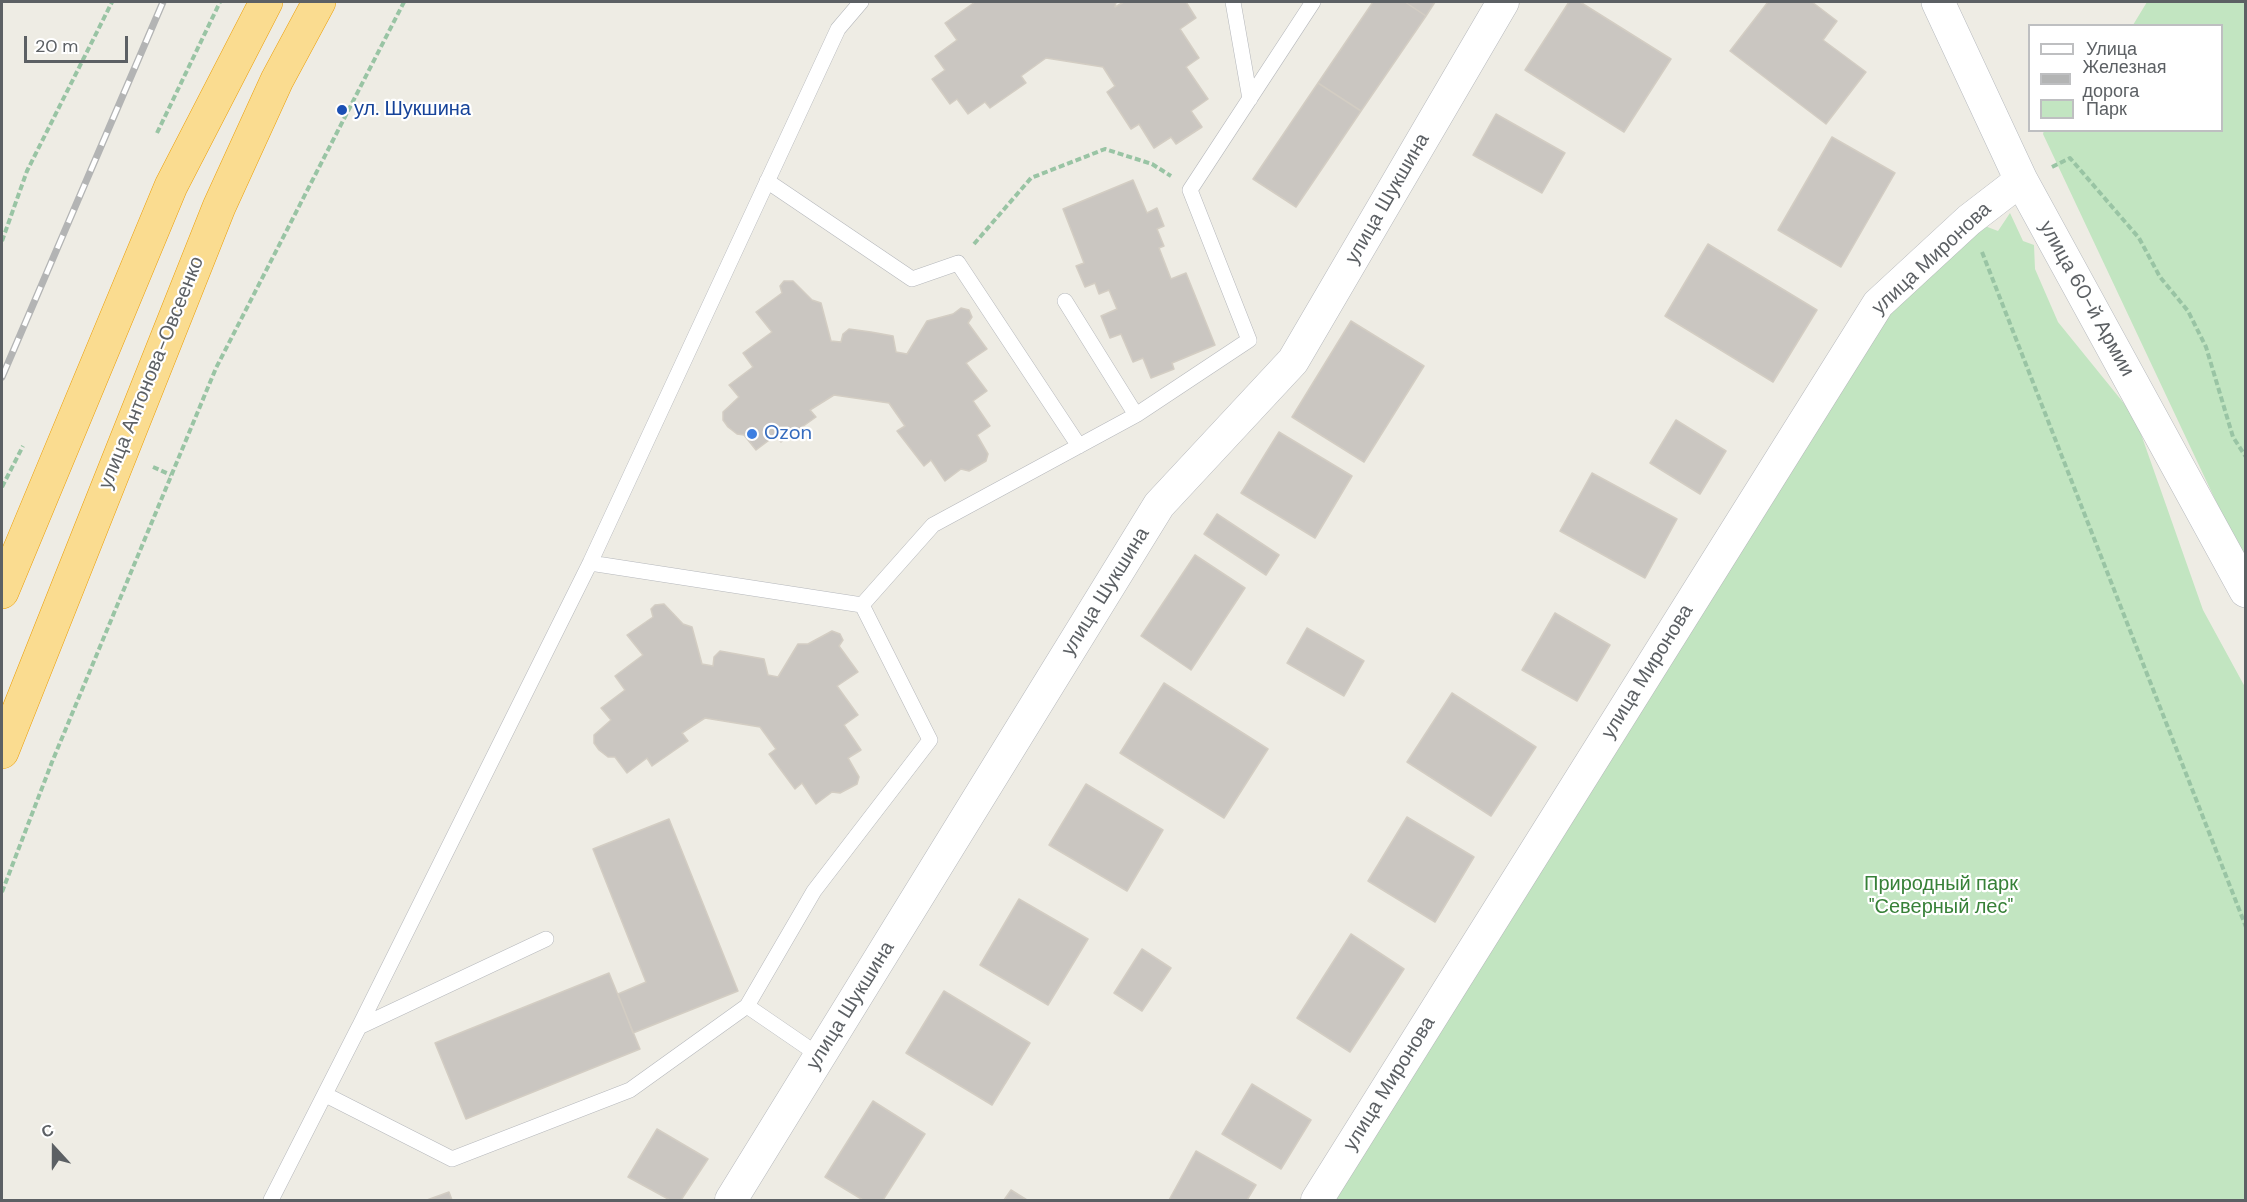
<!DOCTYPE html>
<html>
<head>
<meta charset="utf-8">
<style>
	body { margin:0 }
	#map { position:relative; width:2247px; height:1202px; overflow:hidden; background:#eeece4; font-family:"DM Sans",sans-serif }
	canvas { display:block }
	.frame { position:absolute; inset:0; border:3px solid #5c6064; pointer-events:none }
	.legend { position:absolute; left:2028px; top:24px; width:195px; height:108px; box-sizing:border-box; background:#fff; border:2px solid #bebfc1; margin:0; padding:8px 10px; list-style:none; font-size:18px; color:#5c6064 }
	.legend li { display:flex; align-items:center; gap:12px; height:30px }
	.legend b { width:30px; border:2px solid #bebfc1 }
	.north { position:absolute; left:24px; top:1118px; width:60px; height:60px; -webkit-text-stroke:4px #fff; paint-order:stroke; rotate:339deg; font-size:16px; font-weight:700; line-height:24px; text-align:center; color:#5c6064 }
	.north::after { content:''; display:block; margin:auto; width:21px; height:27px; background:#5c6064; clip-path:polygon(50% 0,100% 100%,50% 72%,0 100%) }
	.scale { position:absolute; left:24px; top:36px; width:104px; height:27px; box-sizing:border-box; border:3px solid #5c6064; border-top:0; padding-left:8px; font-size:18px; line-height:21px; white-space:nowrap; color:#5c6064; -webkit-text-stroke:4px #fff; paint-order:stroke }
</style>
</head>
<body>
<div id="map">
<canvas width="2247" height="1202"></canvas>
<div class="frame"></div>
<ul class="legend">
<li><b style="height:8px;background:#fff"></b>Улица</li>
<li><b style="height:8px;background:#b3b4b4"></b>Железная дорога</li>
<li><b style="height:16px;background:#c2e5c1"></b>Парк</li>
</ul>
<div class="north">С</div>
<div class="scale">20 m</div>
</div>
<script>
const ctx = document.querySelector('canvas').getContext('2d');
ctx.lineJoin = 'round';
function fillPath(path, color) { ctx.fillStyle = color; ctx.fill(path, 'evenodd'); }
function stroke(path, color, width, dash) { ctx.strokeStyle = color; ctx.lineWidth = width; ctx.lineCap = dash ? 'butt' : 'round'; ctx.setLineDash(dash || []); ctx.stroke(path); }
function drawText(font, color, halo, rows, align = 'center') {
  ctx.font = font + ' "DM Sans",sans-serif'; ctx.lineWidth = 4.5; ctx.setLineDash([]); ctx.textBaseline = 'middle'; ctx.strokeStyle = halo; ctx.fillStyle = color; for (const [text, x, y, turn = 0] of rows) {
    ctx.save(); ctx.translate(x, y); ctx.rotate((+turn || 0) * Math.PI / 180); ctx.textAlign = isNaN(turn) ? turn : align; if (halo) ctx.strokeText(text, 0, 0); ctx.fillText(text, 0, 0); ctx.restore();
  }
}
const green = new Path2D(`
	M2147,2H2245V563L2043,134L2044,130H2222V26L2133,25Z
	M2010,213L2023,241L2034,245L2035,269L2058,322L2135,417L2203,610L2245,687V1200H1317L1878,304L1969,220L1998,231Z`);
const building = new Path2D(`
	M975,2H1116L1115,7L1124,2H1186L1196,18L1180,29L1199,58L1186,67L1208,99L1191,111L1202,127L1176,144L1171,137L1154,148L1139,124L1131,129L1107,92L1115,86L1103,67L1046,58L1021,76L1026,83L990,108L985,102L968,114L957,99L950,104L932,79L945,70L935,56L957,40L945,23Z
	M1373,2H1405L1426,16L1361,111L1318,83Z
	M1405,2H1435L1426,16Z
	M1569,2H1580L1671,59L1624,132L1525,70Z
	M1768,2H1812L1837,21L1823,40L1866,72L1826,124L1730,51Z
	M1318,83L1361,111L1296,207L1253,179Z
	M1496,114L1565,153L1542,193L1473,155Z
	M1832,137L1895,173L1841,267L1778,230Z
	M1133,180L1147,213L1157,208L1164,226L1157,229L1164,246L1159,248L1171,279L1186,273L1215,345L1172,363L1174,369L1151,378L1143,358L1133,362L1121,334L1110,338L1101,316L1117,309L1109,290L1099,294L1095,283L1085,287L1076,266L1084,263L1063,209Z
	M1708,244L1817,310L1773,382L1665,316Z
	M784,281H793L812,300L821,303L831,341L841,342L843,334L849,329L871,332L893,336L896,352L907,354L927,321L953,314L961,308L969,310L972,317L968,323L987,349L966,363L987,391L973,401L990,426L977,435L988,454L986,461L969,471L961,469L945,481L931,460L924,466L897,431L905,426L889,403L834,395L810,410L816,417L781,442L776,435L756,450L744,435L737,434L728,427L723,420V412L739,397L729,385L753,367L743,353L772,332L756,312L782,293L780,286Z
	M1351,321L1424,366L1364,462L1292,417Z
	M1676,420L1726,451L1700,494L1650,463Z
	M1279,432L1352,476L1315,538L1241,493Z
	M1592,473L1677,519L1645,578L1560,531Z
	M1217,514L1279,555L1266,575L1204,534Z
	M1195,555L1245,588L1191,670L1141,636Z
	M664,604L683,624L692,627L702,664L713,666L714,657L720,651L764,659L768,675L778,677L798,644H808L832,631L840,634L843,640L839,646L858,672L837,686L858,715L844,725L861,750L848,758L859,777L857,784L840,793L832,792L816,804L802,783L795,789L769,754L776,749L760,727L705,718L682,733L688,741L652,766L647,758L627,773L615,757H608L599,750L594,743V735L611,720L601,708L625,690L615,676L643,655L627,635L653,617L651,609L655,605Z
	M1555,613L1610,645L1577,701L1522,670Z
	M1307,628L1364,661L1344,696L1287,663Z
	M1164,683L1268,749L1224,818L1120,753Z
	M1452,693L1536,747L1491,816L1407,762Z
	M1086,784L1163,830L1127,891L1049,845Z
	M1407,817L1474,857L1435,922L1368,881Z
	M669,819L738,991L633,1033L618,994L646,982L593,849Z
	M1019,899L1088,939L1048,1005L980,965Z
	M1351,934L1404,969L1350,1052L1297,1018Z
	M1142,949L1171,968L1142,1011L1114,993Z
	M609,973L640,1049L466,1119L435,1043Z
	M944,991L1030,1043L992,1105L906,1053Z
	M1252,1084L1311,1120L1281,1169L1222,1134Z
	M873,1101L925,1134L883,1200H863L825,1177Z
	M657,1129L708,1159L681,1200H670L628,1177Z
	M1196,1151L1256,1185L1247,1200H1169Z
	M1011,1190L1027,1200H1004Z
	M449,1192L452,1200H427Z`);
const path = new Path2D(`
	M157,133L220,2
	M2052,167L2070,158L2139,238L2160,277L2188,311L2206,347L2233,437L2246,457
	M2,241L27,171L112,2
	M974,244L1031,178L1105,149L1152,164L1171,176
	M1982,252L2246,927
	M153,467L171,475
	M2,487L23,446
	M2,892L52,762L216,368L404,2`);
const lane = new Path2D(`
	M1233,2L1250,99
	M767,181L912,279L958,263L1079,446
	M1065,301L1136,415L1249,340L1190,190L1313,2
	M862,605L933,525L1136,415
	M747,1006L820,1056
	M359,1027L590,563L838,29L861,2
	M326,1095L452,1159L630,1090L747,1006L814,891L930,740L862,605L590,563
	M271,1200L359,1027L546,939`);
const street = new Path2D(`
	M731,1200L1159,505L1293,361L1503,2
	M1317,1200L1878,304L1969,220L2021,180`);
const secondary = new Path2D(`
	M1938,2L2021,180L2246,591`);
const highway = new Path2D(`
	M2,592L171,186L266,2
	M2,752L219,207L277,80L319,2`);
const rail = new Path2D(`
	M2,377L163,2`);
const markers = [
	[342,110,6,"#1a4fb4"],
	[752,434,6,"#3f7fe0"]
];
const transitNames = [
	["ул. Шукшина",354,110]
];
const streetNames = [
	["улица Шукшина",1388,199,-60],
	["улица Миронова",1932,259,-43],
	["улица 60-й Армии",2086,299,61],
	["улица Антонова-Овсеенко",152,373,-68],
	["улица Шукшина",1106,592,-58],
	["улица Миронова",1648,672,-58],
	["улица Шукшина",851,1006,-58],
	["улица Миронова",1390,1084,-58]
];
const shopNames = [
	["Ozon",764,434]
];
const parkNames = [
	["Природный парк",1941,885],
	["\"Северный лес\"",1941,908]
];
fillPath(green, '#c2e5c1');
fillPath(building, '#cac6c1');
stroke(building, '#d3cdc3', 1.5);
stroke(lane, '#b5b7bb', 16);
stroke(street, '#b5b7bb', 33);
stroke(secondary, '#b6b9be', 34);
stroke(highway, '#eb9e07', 34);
stroke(path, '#99c4a4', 4, [6, 3]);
stroke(lane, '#fff', 15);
stroke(street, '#fff', 32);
stroke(secondary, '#fff', 33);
stroke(highway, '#fadc90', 33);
stroke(rail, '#b3b4b4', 7);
stroke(rail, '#fff', 4.5, [14]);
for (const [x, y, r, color] of markers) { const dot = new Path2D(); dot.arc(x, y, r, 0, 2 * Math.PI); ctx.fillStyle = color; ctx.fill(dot); stroke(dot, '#fff', 2); }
drawText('20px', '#164399', '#fff', transitNames, 'left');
drawText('20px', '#5c6064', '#fff', streetNames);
drawText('20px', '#366cbe', '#fff', shopNames, 'left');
drawText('20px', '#378138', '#fff', parkNames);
</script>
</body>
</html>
